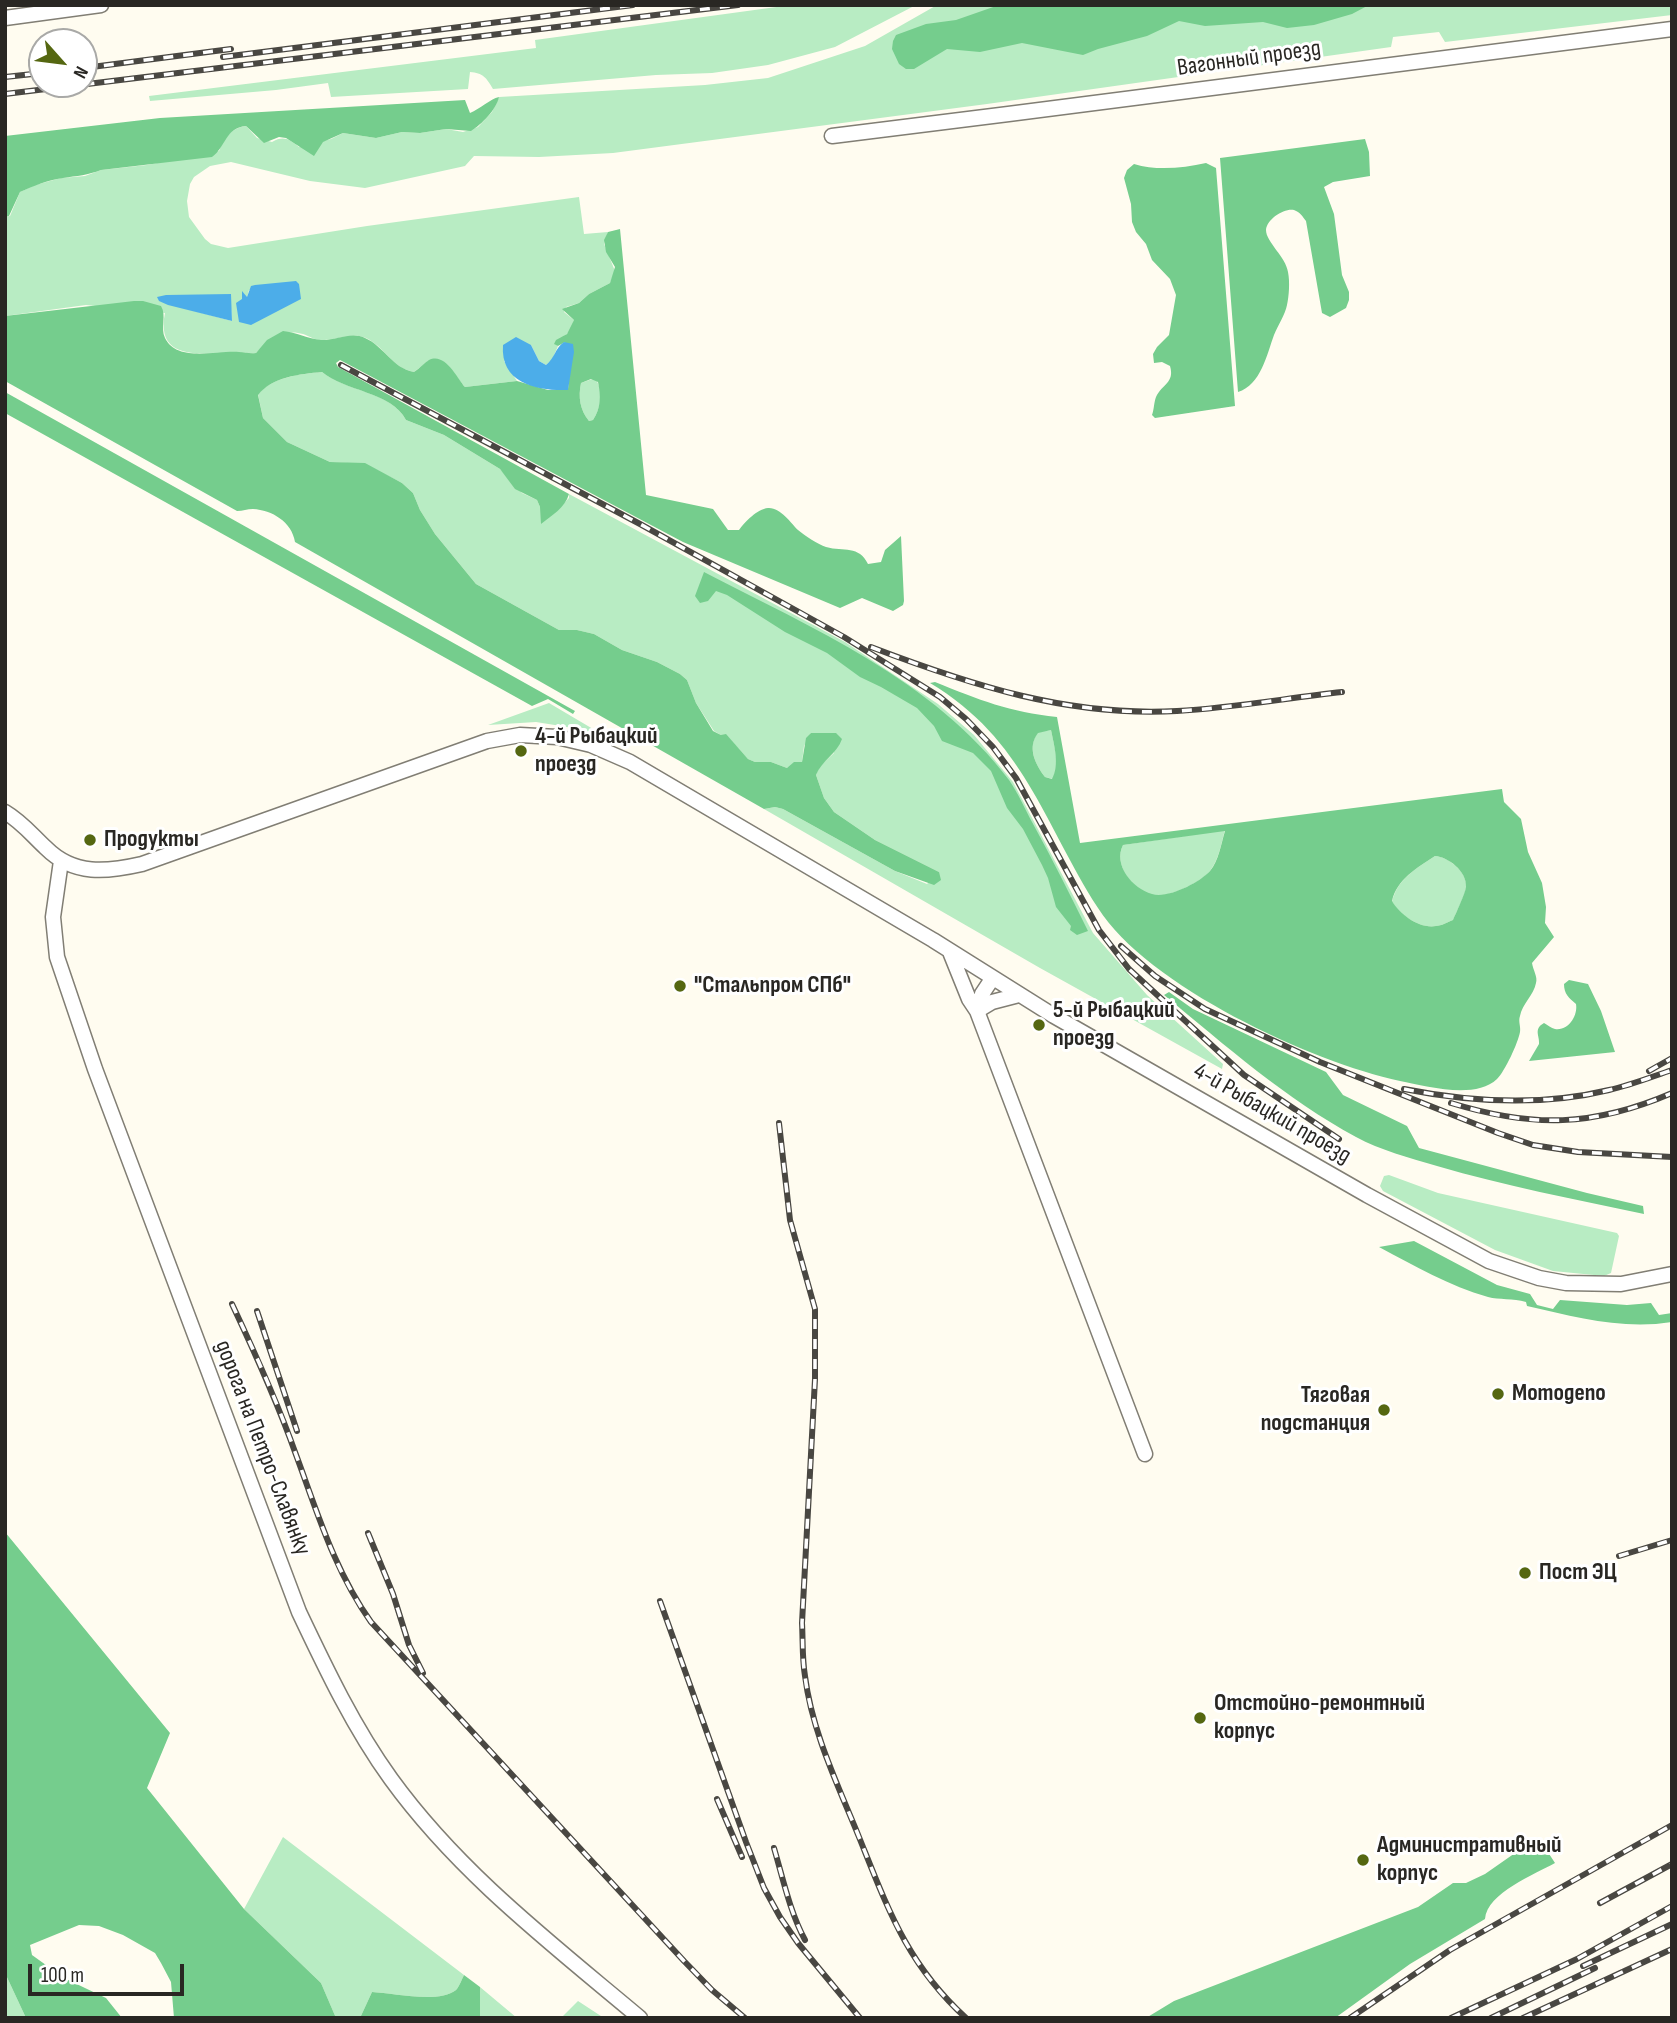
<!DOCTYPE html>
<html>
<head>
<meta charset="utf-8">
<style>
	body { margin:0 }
	#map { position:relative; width:1677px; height:2023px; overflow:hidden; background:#fffcf0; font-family:"Sofia Sans Condensed",sans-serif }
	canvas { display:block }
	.frame { position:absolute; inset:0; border:7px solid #292723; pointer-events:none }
	.north { position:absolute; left:28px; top:28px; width:70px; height:70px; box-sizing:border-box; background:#fff; border:2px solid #a9a9a7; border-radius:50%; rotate:118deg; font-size:19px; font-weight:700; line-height:28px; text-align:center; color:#292723 }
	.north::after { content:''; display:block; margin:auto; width:24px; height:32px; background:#556711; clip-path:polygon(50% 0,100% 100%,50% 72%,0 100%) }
	.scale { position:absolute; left:28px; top:1964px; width:156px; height:32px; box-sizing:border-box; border:4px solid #292723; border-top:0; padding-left:9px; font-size:21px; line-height:24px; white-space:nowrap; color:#292723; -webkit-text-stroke:5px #fff; paint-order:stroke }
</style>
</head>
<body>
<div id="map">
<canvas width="1677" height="2023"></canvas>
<div class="frame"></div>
<div class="north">N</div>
<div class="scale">100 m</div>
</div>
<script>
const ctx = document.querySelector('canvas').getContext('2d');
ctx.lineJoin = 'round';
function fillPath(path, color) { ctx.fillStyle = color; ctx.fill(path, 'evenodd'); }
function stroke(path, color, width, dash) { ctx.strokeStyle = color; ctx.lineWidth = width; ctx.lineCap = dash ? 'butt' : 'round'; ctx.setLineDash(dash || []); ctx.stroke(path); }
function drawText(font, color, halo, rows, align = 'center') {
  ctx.font = font + ' "Sofia Sans Condensed",sans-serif'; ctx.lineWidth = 6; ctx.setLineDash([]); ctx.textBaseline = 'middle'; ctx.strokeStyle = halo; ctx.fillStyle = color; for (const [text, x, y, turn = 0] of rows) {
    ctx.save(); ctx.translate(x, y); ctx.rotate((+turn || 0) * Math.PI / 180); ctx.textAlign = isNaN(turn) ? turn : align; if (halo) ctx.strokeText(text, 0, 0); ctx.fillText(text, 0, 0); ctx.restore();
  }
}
const green = new Path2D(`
	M791,5H916L835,47L768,65L712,73L656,75L493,89C486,77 483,73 470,72L468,89L331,97L328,83L276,90L150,101L149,96L536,48L535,40Z
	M937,5H1672V15L1445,42L1439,32L1393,37L1391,47L987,104L613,153L539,157L474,156L465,166L365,188L310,181L231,162L210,166L194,177L190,184L187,201L189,217L205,239L211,244L228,248L367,226L579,197L584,234L608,232L604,244L615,271L610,283L589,294L579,303L566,307L564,312L574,320C573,332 562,337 555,344L558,346L552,360L546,365L539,361L531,345L504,361L517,381L465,387C451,371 452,363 428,361L414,372C392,368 385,347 366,338C352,332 338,340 324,340C316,341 309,336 303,334C284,328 267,340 256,353C248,354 241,352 234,352C201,354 155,361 165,313L86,305L5,316V217L10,216L20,192L35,185L61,178L85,176L101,170L147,165L219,151C224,138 231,128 246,126L257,138L272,142C283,135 290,139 299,147L331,139L343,133L376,138L402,132L420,133L446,129L463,132L478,127L492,112L499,97L705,85L768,78L865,46ZM298,287L300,299H243L242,292L247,298L249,290ZM230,294L232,321L172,305Z
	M322,372C345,391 392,392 406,420L444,435L500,469L522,493L537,500L540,507L552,515L569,498V494L845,642L938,704L974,735L1013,782L1093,933L1147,995L1223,1064L1222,1069L1040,968L764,809L775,807L783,809L895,871L927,884L939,872L875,840L834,812L824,798L816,775L819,767L834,753L820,733H811L804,746L802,762L787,768L771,762H755L748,759L726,735H721L714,731L696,703L687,680L680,674L657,662L622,650L594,634L577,630H559L476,584L435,534L420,510L413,493L402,483L365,464L330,462L287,442L263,418L258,394C273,377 300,374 322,372Z
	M595,378C604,391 601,408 593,420L589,421C580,410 578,397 581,383Z
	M549,703L615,742L567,727L536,722L488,725Z
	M1051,730C1054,745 1060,764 1053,779L1045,777C1035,764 1027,747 1038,732Z
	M1225,830C1221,844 1219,859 1210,871C1200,883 1167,899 1152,895C1132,889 1113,865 1123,845Z
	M1435,856C1449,857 1469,873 1466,889C1464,897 1456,913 1453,920C1448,922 1441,926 1436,926C1420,929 1400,915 1392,902C1397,879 1417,868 1435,856Z
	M1389,1175L1438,1193L1617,1233L1619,1236L1611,1273L1604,1276L1553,1271L1495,1250L1383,1191L1380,1186L1384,1176Z
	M283,1837L464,1975C462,1979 459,1987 456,1990C439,2004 393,1993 372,1992L360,2018H336L321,1983L244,1909Z
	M5,1973L26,2018H5Z
	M480,1987L517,2018H480Z
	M578,2001L604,2018H561Z`);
const forest = new Path2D(`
	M999,5H1369L1352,14L1314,25L1287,28L1263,22L1205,26L1179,21L1147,36L1098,49L1083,55L1022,43L980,52L947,49L914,69H906L899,64L892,49L893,41L896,35L926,24L956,20Z
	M499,97C496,110 482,124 471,131L446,129L420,133L402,132L376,138L343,133L323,142L314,156L286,138L279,137L264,143L246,126C225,128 226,147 212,157L101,170C88,175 77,176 63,178C47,180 34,186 20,192L9,216L5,217V136L160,118L465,100L470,113C480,109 490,99 499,97Z
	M1365,139L1369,152L1370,176L1333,182L1324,187L1334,214L1342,275L1349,292V300L1346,308L1330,317L1322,313L1306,221C1303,217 1300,212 1294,210C1284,208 1267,219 1266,230C1266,242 1286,257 1288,272C1290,282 1289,296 1287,305C1285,315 1278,325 1274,335C1267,354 1261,385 1238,392L1220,158Z
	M1206,163L1216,168L1235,406L1155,418L1152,415C1154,410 1154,402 1156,397C1162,384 1175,383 1170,366L1162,362L1154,363L1153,354L1157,347L1169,335L1176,295L1170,279L1152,260L1146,244L1136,232L1132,222L1131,204L1124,178L1127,170L1134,164C1157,171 1183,168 1206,163Z
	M620,229L646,495L713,509L728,530H739C745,522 757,509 768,508C780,507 791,523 798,530C805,536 818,544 826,547C844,552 859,545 868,564L881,562L885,550L901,536L904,601L903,605L893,611L862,598L840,608L683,542L340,360L336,363L338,367L569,494C565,508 552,515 541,524L540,507L537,500L515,489L500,469L444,435L406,420C392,392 344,391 322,372C300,374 272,377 258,395L263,418L287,442L330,462L365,463L402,483L413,493L420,510L435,534L476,584L559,630H577L594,634L622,650L657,662L680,674L687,680L696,703L713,731L721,735L726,734L748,759L755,762H771L787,768L794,762H802L806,738L811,733H836L842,739C837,754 822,760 816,775L824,798L834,812L875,840L939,872L941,880L934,885L895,871L783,809L775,807L764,809L295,542C292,522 272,510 253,509C247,509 243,511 237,511L5,381V316L134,301H143L161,306C167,316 160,327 165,338C177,363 218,350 239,352C245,352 249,354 256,353L267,340L283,331C296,332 308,339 321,340C335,341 351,331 365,338C384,346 392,368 414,372C419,369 424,363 429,360C445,352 457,378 465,387L517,381L548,390L568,389L570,369L565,342L558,346L554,344L556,340L567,334L574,320L562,309L579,303L589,294L610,283L615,267L606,252L604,240L608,232ZM591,379L598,382C601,396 601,408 593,420L589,421C580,410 578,397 581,383Z
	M5,392L575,711L573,714L548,699L532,706L5,413Z
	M704,572C812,628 934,680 1009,780C1018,793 1025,809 1032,822C1052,858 1070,895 1088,931L1077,935L1070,930L1071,926L1056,907L1048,878L1042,865L1023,829L1007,808L991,771L973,753L942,741L934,726L917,708L881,687L860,677L827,653L785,632L727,595L716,591L708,601L700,603L695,596Z
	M935,682C979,700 1010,712 1057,717L1080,843L1502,789L1504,802L1521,819L1528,852L1542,883L1546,907L1545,923L1554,937L1532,963C1533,970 1538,977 1536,983C1534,995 1522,1004 1520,1016C1518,1021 1521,1027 1520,1032C1518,1043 1505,1071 1497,1079C1475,1100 1426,1086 1400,1081C1312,1062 1147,986 1098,908C1043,822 1024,739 930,683ZM1051,730C1054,745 1060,765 1052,779L1045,777C1035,764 1027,747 1038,733ZM1225,831C1221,844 1219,860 1210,871C1199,883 1167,899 1152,894C1132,888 1113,865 1123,845ZM1435,856C1448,857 1467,871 1466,887C1465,894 1456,913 1453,920C1448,922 1441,926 1436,926C1420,929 1400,915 1392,901C1397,879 1417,868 1435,856Z
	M1569,980L1588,984L1601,1011L1615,1052L1529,1061L1539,1044C1540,1036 1533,1029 1544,1023C1548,1025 1551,1028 1555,1029C1569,1031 1578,1015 1576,1004C1569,998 1564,994 1564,984Z
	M1169,992L1193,1009L1326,1072L1343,1095L1407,1126L1419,1148L1587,1193L1643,1206L1644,1214C1574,1199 1505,1186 1437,1166C1410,1158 1380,1150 1356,1137C1286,1099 1226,1046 1164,995Z
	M1414,1241L1497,1285L1530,1294L1537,1305L1553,1309L1560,1300L1627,1305L1651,1303L1659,1315L1672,1313V1322C1622,1330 1576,1317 1527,1306L1526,1302C1513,1298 1499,1300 1488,1297C1449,1286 1415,1266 1379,1247Z
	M5,1532L170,1733L147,1788L244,1909L321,1983L336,2018H174L171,1982L161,1963L155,1953L123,1935L99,1926L79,1925L30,1945L32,1955L64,1978L106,1998L122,2018H26L5,1973Z
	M1538,1837L1555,1863C1535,1874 1487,1893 1485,1919L1410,1964L1335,2018H1146L1174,2001L1418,1907L1453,1883H1466L1485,1874Z
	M464,1975L480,1987V2018H360L372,1992C393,1993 439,2004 456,1990C459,1987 462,1979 464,1975Z`);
const water = new Path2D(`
	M296,281L299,284L301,299L251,325L239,322L236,303L242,299V291L247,297L251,286L255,285Z
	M231,294L232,321L168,305L159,301L157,297L166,295Z
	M516,337L531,345L539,361L546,365C555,358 555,348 564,342L573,344L574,352L568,390C538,391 500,384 503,345Z`);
const minor = new Path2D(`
	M5,18L101,5
	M832,136C1112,102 1391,63 1672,29
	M5,812C22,822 32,835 46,848C74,876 107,872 142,864L487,741L520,735L557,737L591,745L630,762L933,940L1054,1016L1367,1195L1489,1261L1539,1278L1566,1283L1621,1284L1672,1274
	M61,861L53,917L57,957L95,1069L299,1612C326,1669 354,1728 391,1779C459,1873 552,1944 640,2018
	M950,952L969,999L977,1011L992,1002L1019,995
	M992,979L982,994L977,1011L1145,1454`);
const rail = new Path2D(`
	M223,57L633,5
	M84,68L231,49
	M5,77L42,73
	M5,94L738,5
	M341,365L640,524L844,637L940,697L966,719L993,747L1016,778L1099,930L1129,969L1244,1075L1339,1139
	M871,647C971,685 1068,717 1177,711C1232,708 1287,698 1342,692
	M1121,946L1155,976L1205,1009L1320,1062L1498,1133L1533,1145L1578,1152L1672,1157
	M1649,1071L1672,1058
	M1404,1089C1470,1102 1543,1106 1609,1090C1631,1085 1651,1077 1672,1070
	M1451,1103C1533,1128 1593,1127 1672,1093
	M779,1123L790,1220L815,1309V1379L802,1623C803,1641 802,1658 805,1676C812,1732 838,1785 859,1837C888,1909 907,1964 966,2018
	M232,1304C255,1353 277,1401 295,1452C317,1511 334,1570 371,1622L684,1961L712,1990L745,2018
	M257,1311L297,1431
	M368,1533L393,1594L409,1645L423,1673
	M1619,1556L1672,1540
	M660,1601L746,1842L764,1888L780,1917L798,1943L860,2018
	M717,1799L742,1857
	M774,1848C783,1879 790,1912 805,1940
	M1600,1903L1672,1864
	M1583,1966L1672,1924
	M1350,2018L1450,1950L1672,1825
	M1451,2018L1577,1959L1672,1906
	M1491,2018L1595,1968
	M1523,2018L1672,1949`);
const markers = [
	[521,751,7,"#556711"],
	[90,840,7,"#556711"],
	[680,986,7,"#556711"],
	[1039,1025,7,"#556711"],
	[1498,1394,7,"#556711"],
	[1384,1410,7,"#556711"],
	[1525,1573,7,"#556711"],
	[1200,1718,7,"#556711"],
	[1363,1860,7,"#556711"]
];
const streetNames = [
	["Вагонный проезд",1249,59,-8],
	["4-й Рыбацкий проезд",1272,1114,30],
	["дорога на Петро-Славянку",262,1448,69]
];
const poiNames = [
	["4-й Рыбацкий",535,737],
	["проезд",535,765],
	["Продукты",104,840],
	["\"Стальпром СПб\"",694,986],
	["5-й Рыбацкий",1053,1011],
	["проезд",1053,1039],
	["Мотодепо",1512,1394],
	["Тяговая",1370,1396,"right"],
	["подстанция",1370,1424,"right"],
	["Пост ЭЦ",1539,1573],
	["Отстойно-ремонтный",1214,1704],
	["корпус",1214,1732],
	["Административный",1377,1846],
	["корпус",1377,1874]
];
fillPath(green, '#b8ecc3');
fillPath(forest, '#75cd8d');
fillPath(water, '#4cade9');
stroke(minor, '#817e74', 17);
stroke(minor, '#fff', 14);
stroke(rail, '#494742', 6);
stroke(rail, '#fff', 3.5, [10]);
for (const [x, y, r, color] of markers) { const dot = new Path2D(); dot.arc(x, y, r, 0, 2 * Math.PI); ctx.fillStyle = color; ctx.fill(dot); stroke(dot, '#fff', 2.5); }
drawText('24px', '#292723', '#fff', streetNames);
drawText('bold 24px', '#292723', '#fff', poiNames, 'left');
</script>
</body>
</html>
